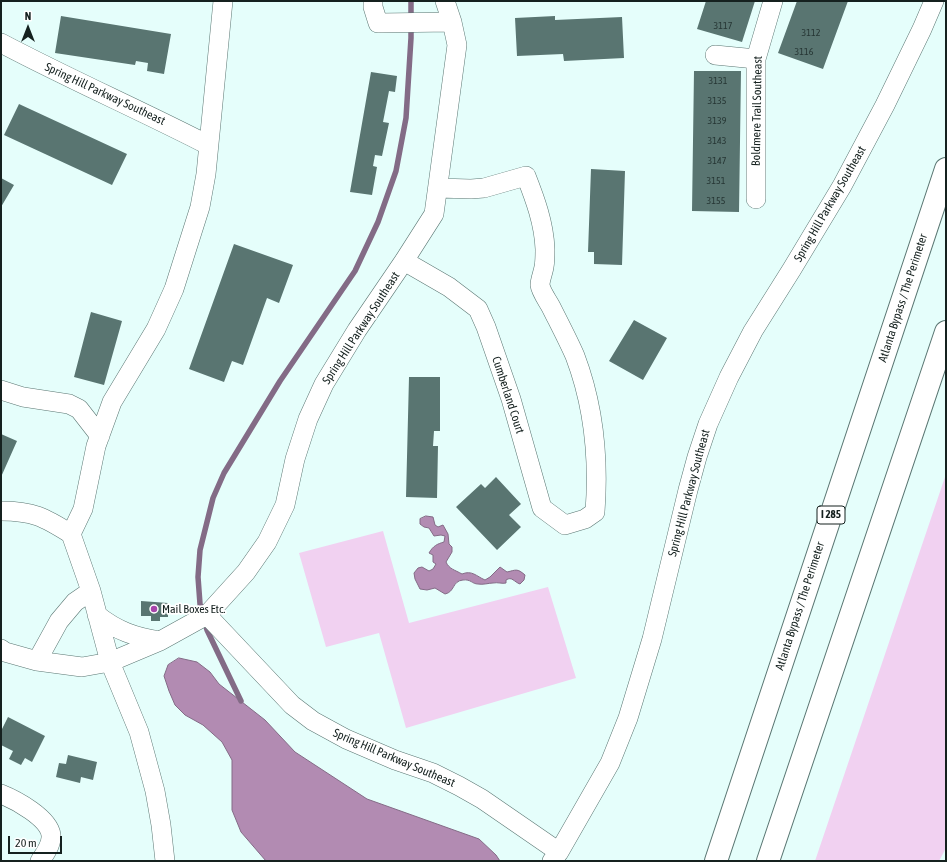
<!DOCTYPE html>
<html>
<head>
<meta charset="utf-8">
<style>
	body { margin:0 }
	#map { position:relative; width:947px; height:862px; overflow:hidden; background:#e5fefb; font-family:"Asap Condensed",sans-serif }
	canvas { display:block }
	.frame { position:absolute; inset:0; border:2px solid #15211f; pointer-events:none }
	.north { position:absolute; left:8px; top:8px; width:40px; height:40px; -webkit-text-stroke:3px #fff; paint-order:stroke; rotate:0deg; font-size:11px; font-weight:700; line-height:16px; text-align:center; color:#15211f }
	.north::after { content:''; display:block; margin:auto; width:14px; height:18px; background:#15211f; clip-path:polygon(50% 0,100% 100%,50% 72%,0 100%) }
	.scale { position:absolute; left:8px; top:836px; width:54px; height:18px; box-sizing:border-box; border:2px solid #15211f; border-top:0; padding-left:5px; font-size:12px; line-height:14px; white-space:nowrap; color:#15211f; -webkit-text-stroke:3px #fff; paint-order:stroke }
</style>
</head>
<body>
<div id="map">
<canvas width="947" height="862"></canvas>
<div class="frame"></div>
<div class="north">N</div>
<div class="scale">20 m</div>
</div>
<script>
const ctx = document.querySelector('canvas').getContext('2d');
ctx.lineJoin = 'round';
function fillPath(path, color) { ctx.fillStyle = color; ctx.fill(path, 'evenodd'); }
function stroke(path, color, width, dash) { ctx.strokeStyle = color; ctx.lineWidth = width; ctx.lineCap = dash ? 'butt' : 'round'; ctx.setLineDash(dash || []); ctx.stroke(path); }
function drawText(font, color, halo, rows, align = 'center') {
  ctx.font = font + ' "Asap Condensed",sans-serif'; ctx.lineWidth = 3.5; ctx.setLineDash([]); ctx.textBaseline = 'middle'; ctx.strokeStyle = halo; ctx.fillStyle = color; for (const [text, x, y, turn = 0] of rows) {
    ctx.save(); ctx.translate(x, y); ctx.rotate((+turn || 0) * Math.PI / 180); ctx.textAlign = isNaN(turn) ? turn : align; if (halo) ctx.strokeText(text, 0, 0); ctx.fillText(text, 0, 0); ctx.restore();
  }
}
const green = new Path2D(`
	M946,474V848L939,861H815Z
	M383,531L409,623L548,587L576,678L406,728L379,633L326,647L299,553Z`);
const water = new Path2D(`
	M426,516L433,517L435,525L438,527L443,525L448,534L449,544L452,547V552L446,562C449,569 455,570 462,574C472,570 476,576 485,580L490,577L500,567L507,572C516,570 517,568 525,575L524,580L520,584C514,582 512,576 506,580V583C502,584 498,582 493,583C489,583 483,585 478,584C472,584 471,579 463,580C452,581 455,592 445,594L435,588L427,590L420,589L415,579L414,573L418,568L422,567L429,571L433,569L436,564L433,562V555L429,553C433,546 437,544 444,542L445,536L441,535L434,536L429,528L424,527L420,524V519Z
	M179,658L197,662L210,672L219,684L265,720L295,752L367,799L479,839L496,855L500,861H266L241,832L232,810V760L222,742L203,725L185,715L175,705L169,691L164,676L168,665Z`);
const stream = new Path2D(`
	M203,614L200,604L198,577L200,550L213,498L224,473L280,381L355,271L378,222L396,171L406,118L411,38V1
	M205,623L207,630L241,701`);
const building = new Path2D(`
	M706,1H755L742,42L697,29Z
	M797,1H848L823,69L778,53Z
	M61,16L171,34L164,74L147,71L148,63L136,61L135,65L55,53Z
	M555,16V20L622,17L624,58L564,61L563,54L517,56L515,18Z
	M694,71H741L739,212L692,211Z
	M371,72L397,76L395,92L389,91L383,122L389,123L382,156L375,155L373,166L377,167L372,195L350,192Z
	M19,104L127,154L112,185L4,135Z
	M591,169L625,171L622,265L594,264V252H588Z
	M1,178L14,185L1,207Z
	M234,244L293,265L279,303L267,298L243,365L232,361L224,382L189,369Z
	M91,312L122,321L104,385L74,377Z
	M634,320L667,338L643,380L609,361Z
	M409,377H440V431H434L433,446H438L437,498L406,497Z
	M1,434L17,441L1,477Z
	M496,477L521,504L509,515L521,527L497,550L456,507L481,484L485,488Z
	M141,601L168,603V617H160V621H151V616H141Z
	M8,717L45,736L32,762L25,758L21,765L9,759L13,751L1,745V731Z
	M68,755L97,762L93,780L81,777L80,783L56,777L59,763L66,764Z`);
const minor = new Path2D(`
	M373,1V7L378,23L452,22
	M1,43C69,79 140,110 208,145
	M715,55L756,59
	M756,199V59L773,1
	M404,261L449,287L478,309L486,327L511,399L542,508L565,525L585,519L595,512C599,459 594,406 575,356C568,340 559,323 551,307C548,301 541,292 540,285C540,280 543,273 544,267C545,262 545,255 545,249C544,223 535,199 526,176L484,188L471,189L438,188
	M1,390L23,397L69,404L79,409L100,436
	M1,511C33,511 44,517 71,534
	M97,615C117,631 135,637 160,641
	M207,615L246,572L267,542L285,505L295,459L308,419L324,384L357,330L404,261L434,214L457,45L452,22L445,1
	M1,649L5,652L37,661L82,667L110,662L160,641L207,615L292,705L313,721L346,739L395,760L433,773L459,786L482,799L559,852
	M37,661L59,621L75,602L91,591
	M1,794C16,800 49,818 51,835C52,844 45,854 40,861
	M165,861L161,825L155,791L139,732L110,662L91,591L71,534L83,509L96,446L112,402L156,329L174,289L200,207L206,174L223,1
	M552,861L559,852L610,763L628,718L652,639L688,490L697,457L708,424L729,377L753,331L792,269L842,186L885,105L922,29L934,1`);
const highway = new Path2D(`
	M716,861L946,169
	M768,861L946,332`);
const markers = [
	[154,609,4,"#a744aa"]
];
const numberNames = [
	["3117",723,26],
	["3112",811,33],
	["3116",804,52],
	["3131",718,81],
	["3135",717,101],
	["3139",717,121],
	["3143",717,141],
	["3147",717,161],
	["3151",716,181],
	["3155",716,201]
];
const shields = [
	[831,515,28]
];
const shieldNames = [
	["I 285",831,515]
];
const streetNames = [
	["Spring Hill Parkway Southeast",105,94,25],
	["Boldmere Trail Southeast",757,111,-89],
	["Spring Hill Parkway Southeast",830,204,-60],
	["Atlanta Bypass / The Perimeter",903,298,-72],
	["Spring Hill Parkway Southeast",361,328,-57],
	["Cumberland Court",508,395,72],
	["Spring Hill Parkway Southeast",689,493,-75],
	["Atlanta Bypass / The Perimeter",800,606,-72],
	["Spring Hill Parkway Southeast",394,758,23]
];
const poiNames = [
	["Mail Boxes Etc.",162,609]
];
fillPath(green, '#f1d1f1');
fillPath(water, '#b28bb2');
stroke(water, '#836b86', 1);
stroke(stream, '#836b86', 5.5);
fillPath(building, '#597571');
stroke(minor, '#5a7672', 20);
stroke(highway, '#5a7672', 24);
stroke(minor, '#fff', 19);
stroke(highway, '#fff', 22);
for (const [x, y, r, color] of markers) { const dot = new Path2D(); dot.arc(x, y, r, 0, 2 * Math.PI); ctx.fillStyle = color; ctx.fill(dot); stroke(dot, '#fff', 1.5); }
drawText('10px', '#263634', null, numberNames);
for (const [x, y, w] of shields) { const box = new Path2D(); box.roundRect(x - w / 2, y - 9, w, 18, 3); ctx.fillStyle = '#fff'; ctx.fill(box); stroke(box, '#15211f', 1); }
drawText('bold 11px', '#15211f', null, shieldNames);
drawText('12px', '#15211f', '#fff', streetNames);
drawText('12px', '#15211f', '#fff', poiNames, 'left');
</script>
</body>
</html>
